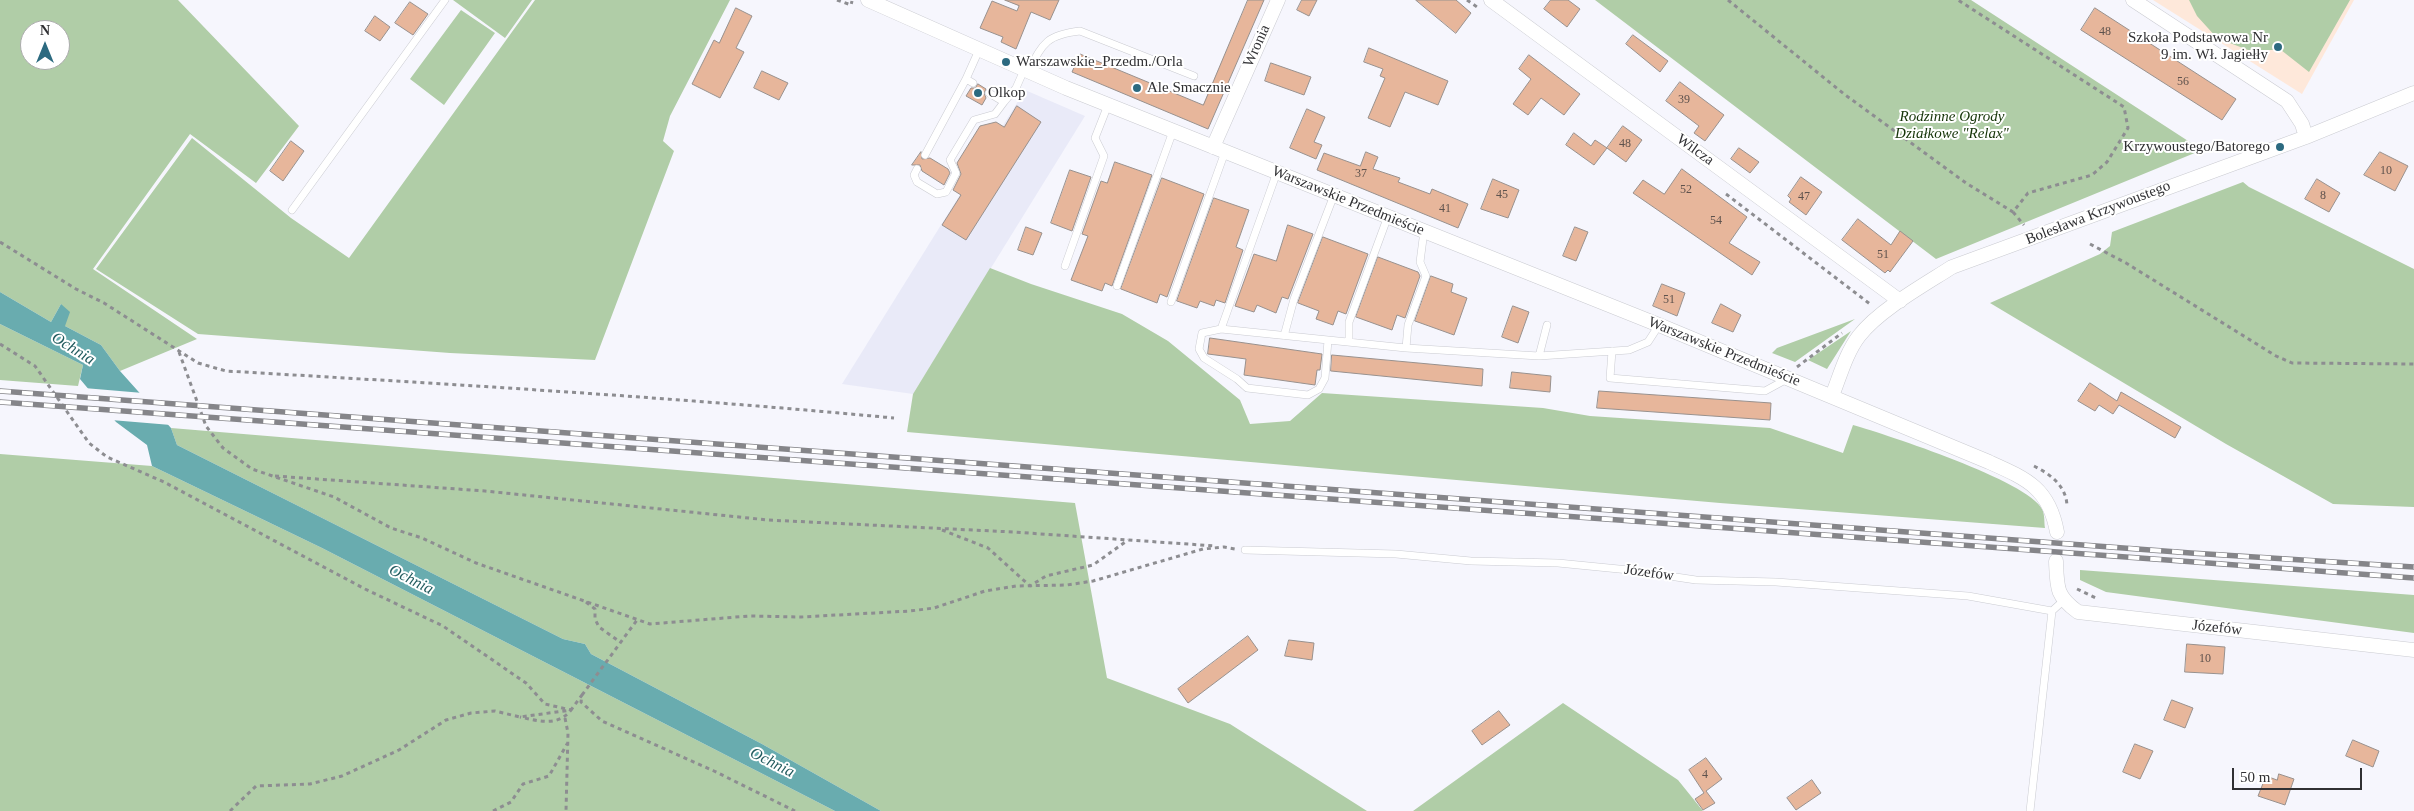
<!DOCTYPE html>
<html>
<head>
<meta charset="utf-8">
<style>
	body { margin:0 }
	#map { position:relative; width:2414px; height:811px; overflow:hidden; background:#f6f6fd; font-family:"Times New Roman",serif }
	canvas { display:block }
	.north { position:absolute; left:20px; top:20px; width:50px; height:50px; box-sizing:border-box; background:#fff; border:1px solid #acacad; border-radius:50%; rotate:0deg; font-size:14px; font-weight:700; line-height:20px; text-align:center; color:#303033 }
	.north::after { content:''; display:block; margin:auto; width:18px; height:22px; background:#2c6a80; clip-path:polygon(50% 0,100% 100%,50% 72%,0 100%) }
	.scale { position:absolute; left:2232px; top:768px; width:130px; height:22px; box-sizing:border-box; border:2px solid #303033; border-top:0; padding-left:6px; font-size:15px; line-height:18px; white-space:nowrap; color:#303033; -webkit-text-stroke:4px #fff; paint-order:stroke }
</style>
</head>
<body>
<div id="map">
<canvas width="2414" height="811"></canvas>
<div class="north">N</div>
<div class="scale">50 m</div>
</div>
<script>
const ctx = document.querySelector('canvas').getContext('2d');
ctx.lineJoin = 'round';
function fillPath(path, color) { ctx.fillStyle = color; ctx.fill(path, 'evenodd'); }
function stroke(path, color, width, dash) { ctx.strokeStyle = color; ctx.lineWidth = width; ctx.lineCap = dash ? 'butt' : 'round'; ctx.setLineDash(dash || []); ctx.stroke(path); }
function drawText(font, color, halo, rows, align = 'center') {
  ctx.font = font + ' "Times New Roman",serif'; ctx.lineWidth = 4; ctx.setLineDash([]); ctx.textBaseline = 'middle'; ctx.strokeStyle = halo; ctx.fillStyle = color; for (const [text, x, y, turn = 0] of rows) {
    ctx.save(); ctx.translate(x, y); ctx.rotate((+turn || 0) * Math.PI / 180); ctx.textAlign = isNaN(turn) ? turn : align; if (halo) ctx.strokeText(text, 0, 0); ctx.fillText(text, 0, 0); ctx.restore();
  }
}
const built = new Path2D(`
	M1025,90L1085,116L913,394L842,384Z`);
const education = new Path2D(`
	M2153,0H2354L2302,94Z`);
const green = new Path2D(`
	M0,0H178L299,126L256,183L190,134L93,269L197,339L120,371L101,345L65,326L61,304L51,322L0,292ZM30,30H60V60H30Z
	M453,0H532L505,38Z
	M535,0H730L670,116L663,141L674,151L595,360L450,353L198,334L96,269L192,138L291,218L349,258Z
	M1595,0H1971L2202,150L1936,259Z
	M2189,0H2350L2309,72L2281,50H2248L2217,38L2197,16Z
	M461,10L495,33L444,105L410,79Z
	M2243,182L2249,187L2414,269V507L2333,504L2226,444L1990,303L2100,254L2110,246L2112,232Z
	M990,268L1031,284L1122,314L1168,341L1240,400L1250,424L1290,421L1322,393L1543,408L1590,416L1770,428L1843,453L1853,425C1888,435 2028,481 2042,509C2045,514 2044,523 2045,528L1720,503L907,432L913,394Z
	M1855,319L1795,362L1772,353L1777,348Z
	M0,324L83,365L78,386L0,380Z
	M1851,331L1827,369L1808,360Z
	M171,428L1075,503L1107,678L1230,724L1367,811H881L762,744L591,654L585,644L563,639L177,445Z
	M0,454L152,466L322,548L835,811H0Z
	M2080,570L2414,595V633L2106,592L2080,580Z
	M1563,703L1678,780L1703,811H1413Z`);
const water = new Path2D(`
	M0,292L51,322L61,304L70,312L65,326L101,345L120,371L171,428L177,445L563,639L585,644L591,654L762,744L881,811H835L322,548L152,466L147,445L116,422L80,379L83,365L0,324Z`);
const pier = new Path2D(`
	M84,388L143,393L171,425L111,420Z`);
const building = new Path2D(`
	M1005,0H1059L1050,20L1031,12L1016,49L1001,42L1003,37L980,28L992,1L1017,11L1019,6Z
	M1248,0H1264L1208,129L1072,72L1080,54L1203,105Z
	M1302,0H1317L1309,16L1297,10Z
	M1416,0H1456L1471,13L1456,33Z
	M1551,0H1568L1580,9L1567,27L1544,9Z
	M410,2L428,14L413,35L395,23Z
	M736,8L752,16L736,48L744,52L720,98L692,84L714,40L719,43Z
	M2095,8L2236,99L2222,120L2081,30Z
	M375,16L390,27L380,41L365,31Z
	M1633,35L1668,61L1660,72L1626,44Z
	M1369,48L1448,81L1438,105L1405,92L1390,127L1368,118L1385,78L1380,76L1383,69L1364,62Z
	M1529,55L1580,94L1564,115L1541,98L1528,115L1513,104L1531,79L1519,69Z
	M1271,63L1311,77L1304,95L1265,81Z
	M762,71L788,83L779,100L754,88Z
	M1680,82L1724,115L1705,141L1694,133L1699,126L1666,101Z
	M978,84L986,89L984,93L986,98L982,105L966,96L971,88H975Z
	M1017,106L1041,122L966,240L942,225L961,195L953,190L961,174L957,163L980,126L996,122L1004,127Z
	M1307,109L1325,117L1314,142L1322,145L1316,159L1290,148Z
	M1623,126L1642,140L1626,162L1607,148Z
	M1574,133L1591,146L1595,140L1607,148L1594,165L1566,145Z
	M291,141L304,151L283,181L270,171Z
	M1739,148L1759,162L1750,173L1731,159Z
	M921,152L922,159L930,158L948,169L950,173L944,185L922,171L920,165H912Z
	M1366,152L1378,157L1373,169L1400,178L1398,182L1430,194L1432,189L1468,204L1458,228L1317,170L1324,153L1360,166Z
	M2380,152L2408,166L2395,191L2364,175Z
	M1115,162L1152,175L1112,286L1105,283L1102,291L1071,280L1088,236L1082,234L1101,181L1107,183Z
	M1682,169L1747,217L1729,243L1760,262L1752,275L1633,193L1643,180L1664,194Z
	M1070,170L1091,177L1072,231L1051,223Z
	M1801,177L1822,192L1806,215L1789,202L1791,199L1788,196Z
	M1162,178L1204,194L1167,297L1160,294L1157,303L1121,289Z
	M1493,179L1519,190L1508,218L1481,209Z
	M2317,179L2340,193L2329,212L2305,199Z
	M1214,198L1249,210L1236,247L1243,250L1225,303L1216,300L1214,306L1200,301L1197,308L1177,301Z
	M1858,219L1891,245L1900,231L1913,241L1890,272L1888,270L1885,273L1842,240Z
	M1288,225L1313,234L1288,299L1282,297L1276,313L1257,305L1254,312L1235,306L1254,254L1276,261Z
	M1026,227L1042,233L1033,255L1018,250Z
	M1575,227L1588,232L1576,261L1563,256Z
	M1323,237L1368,254L1346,314L1338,311L1333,325L1316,319L1319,311L1298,303Z
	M1378,257L1418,272L1420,276L1405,318L1397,315L1392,330L1356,317Z
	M1431,276L1453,284L1451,292L1467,298L1454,335L1415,321Z
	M1662,284L1685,293L1677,316L1653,306Z
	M1721,304L1741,315L1733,332L1712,323Z
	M1513,306L1529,312L1518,343L1502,337Z
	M1210,338L1322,354L1320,370H1317L1315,385L1244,375L1246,359L1208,354Z
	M1332,355L1483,369L1482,386L1331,371Z
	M1512,372L1551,376L1550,392L1510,388Z
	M2090,383L2117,401L2121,392L2181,427L2175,438L2119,405L2113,414L2099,405L2095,411L2078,401Z
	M1599,391L1771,403L1770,420L1597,408Z
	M1248,636L1258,650L1188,703L1178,689Z
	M1289,640L1314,643L1312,660L1285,656Z
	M2187,644L2225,647L2223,674L2185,672Z
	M2172,700L2193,708L2185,728L2164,720Z
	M1499,711L1510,725L1482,745L1472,731Z
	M2353,740L2379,751L2373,767L2346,756Z
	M2135,744L2153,751L2140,779L2123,772Z
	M1706,758L1722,779L1706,791L1715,803L1703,810L1695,799L1704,793L1689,770Z
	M2279,774L2294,779L2285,805L2258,796L2266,776L2277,780Z
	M1812,780L1821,793L1796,810L1787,798Z`);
const path = new Path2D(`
	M837,0L851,5L852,1
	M1467,0L1477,7
	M1728,0L1844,94L1966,183L2013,212L2028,193L2092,175L2107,162L2128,128L2124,107L1958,0
	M1726,194L1870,304
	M2013,212L2024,225
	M0,242L76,289L104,303L198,363L226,371C449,384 672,397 894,418
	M2090,244L2126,263L2276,356L2292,363L2414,364
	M0,344L35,366L89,443L107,457L164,482L365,589L443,626L526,683L545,704L571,710C558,727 538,721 520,717
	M179,352L206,426L223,448L252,469L334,497L391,528L422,538L476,563L650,624L749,616L801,617L910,611L934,608L985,591L1016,586L1067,585L1093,581L1203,549L1224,547L1235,549
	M1797,367L1842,333
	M2034,466C2050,474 2067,486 2067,507
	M275,476L485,491L768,520L1013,532L1216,546
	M942,530L988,548L1030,586L1046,576L1093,565L1128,540
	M2077,589L2096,598
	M586,602L595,609V619L599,627L620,642
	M582,695L637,620
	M565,718L568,733L566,811
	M230,811L256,786L310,784L342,776L399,750L446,720L471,713L495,711L520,717L571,710L582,695L581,702L602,721L714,771L795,811
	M493,811L511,802L523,784L549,776L567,744`);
const lane = new Path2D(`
	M1028,72C1043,43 1046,35 1080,31L1194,76
	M973,83L966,79L979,50
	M989,93L1004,102L1016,88L1024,70
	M925,155L966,79
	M917,169L914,175L917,182L937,194L946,192L956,173L950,160L974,120L995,114L1004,102
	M1277,172L1221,329L1406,348L1539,356L1547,325
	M292,210L445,0
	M1065,266L1104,156L1095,138L1108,105
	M1117,286L1173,131
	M1171,302L1225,152
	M1221,329L1202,333L1199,349L1204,358L1237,379L1247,388L1308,395L1319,389L1325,378L1328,340
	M1284,336L1294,299L1334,195
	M1349,342V322L1388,216
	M1406,348L1408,325L1426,276L1420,262L1424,231
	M1612,351L1610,378L1765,391L1787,379
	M1539,356L1629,350L1648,342L1659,325
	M1245,550L1396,554L1471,561L1558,563L1629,570L1696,580L1776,582L1968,596L2052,611
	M2030,811L2052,611L2063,601`);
const street = new Path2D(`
	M868,0L1066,88L1659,325L1989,462C2027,479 2049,488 2057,532
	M1491,0L1900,301
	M2133,0L2287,101L2302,124L2306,137
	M1213,147L1278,0
	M1832,396C1840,376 1846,353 1859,336C1879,310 1924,285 1952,267L2306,137L2414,93
	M2056,561C2057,588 2056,596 2078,612L2414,650`);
const rail = new Path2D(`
	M0,391L2191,553L2414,567
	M0,402L2414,578`);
const markers = [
	[2278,47,5,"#2c6a80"],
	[1006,62,5,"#2c6a80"],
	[1137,88,5,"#2c6a80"],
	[978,93,5,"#2c6a80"],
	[2280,147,5,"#2c6a80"]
];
const numberNames = [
	["48",2105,32],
	["56",2183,82],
	["39",1684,100],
	["48",1625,144],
	["10",2386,171],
	["37",1361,174],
	["52",1686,190],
	["45",1502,195],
	["8",2323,196],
	["47",1804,197],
	["41",1445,209],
	["54",1716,221],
	["51",1883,255],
	["51",1669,300],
	["10",2205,659],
	["4",1705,775]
];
const poiNames = [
	["Szkoła Podstawowa Nr",2268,38,"right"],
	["9 im. Wł. Jagiełły",2268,55,"right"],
	["Warszawskie_Przedm./Orla",1016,62],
	["Ale Smacznie",1147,88],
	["Olkop",988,93],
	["Krzywoustego/Batorego",2270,147,"right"]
];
const streetNames = [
	["Wronia",1257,46,-66],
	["Wilcza",1695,150,36],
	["Warszawskie Przedmieście",1348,201,22],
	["Bolesława Krzywoustego",2098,213,-21],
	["Warszawskie Przedmieście",1724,352,22],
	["Józefów",1649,573,8],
	["Józefów",2217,628,6]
];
const parkNames = [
	["Rodzinne Ogrody",1952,117],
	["Działkowe \"Relax\"",1952,134]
];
const waterNames = [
	["Ochnia",73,349,32],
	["Ochnia",411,580,27],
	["Ochnia",772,763,27]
];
fillPath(built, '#e9eaf8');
fillPath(education, '#fee8da');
fillPath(green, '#b0cda7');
fillPath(water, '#69acaf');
fillPath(pier, '#f6f6fd');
fillPath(building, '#e7b69b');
stroke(building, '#98918e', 1);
stroke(lane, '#cacbd1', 8);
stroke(street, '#cacbd1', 15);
stroke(path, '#8d8d91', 3, [4, 4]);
stroke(lane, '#fff', 7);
stroke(street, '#fff', 14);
stroke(rail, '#858589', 5.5);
stroke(rail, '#fff', 4, [11]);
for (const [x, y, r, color] of markers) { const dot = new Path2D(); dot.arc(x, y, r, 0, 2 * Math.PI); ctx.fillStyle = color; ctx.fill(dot); stroke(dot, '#fff', 2); }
drawText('12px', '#5e524d', null, numberNames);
drawText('15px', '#303033', '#fff', poiNames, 'left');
drawText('15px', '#303033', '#fff', streetNames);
drawText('italic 15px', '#153408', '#fff', parkNames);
drawText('italic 16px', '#235c5f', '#fff', waterNames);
</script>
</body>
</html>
